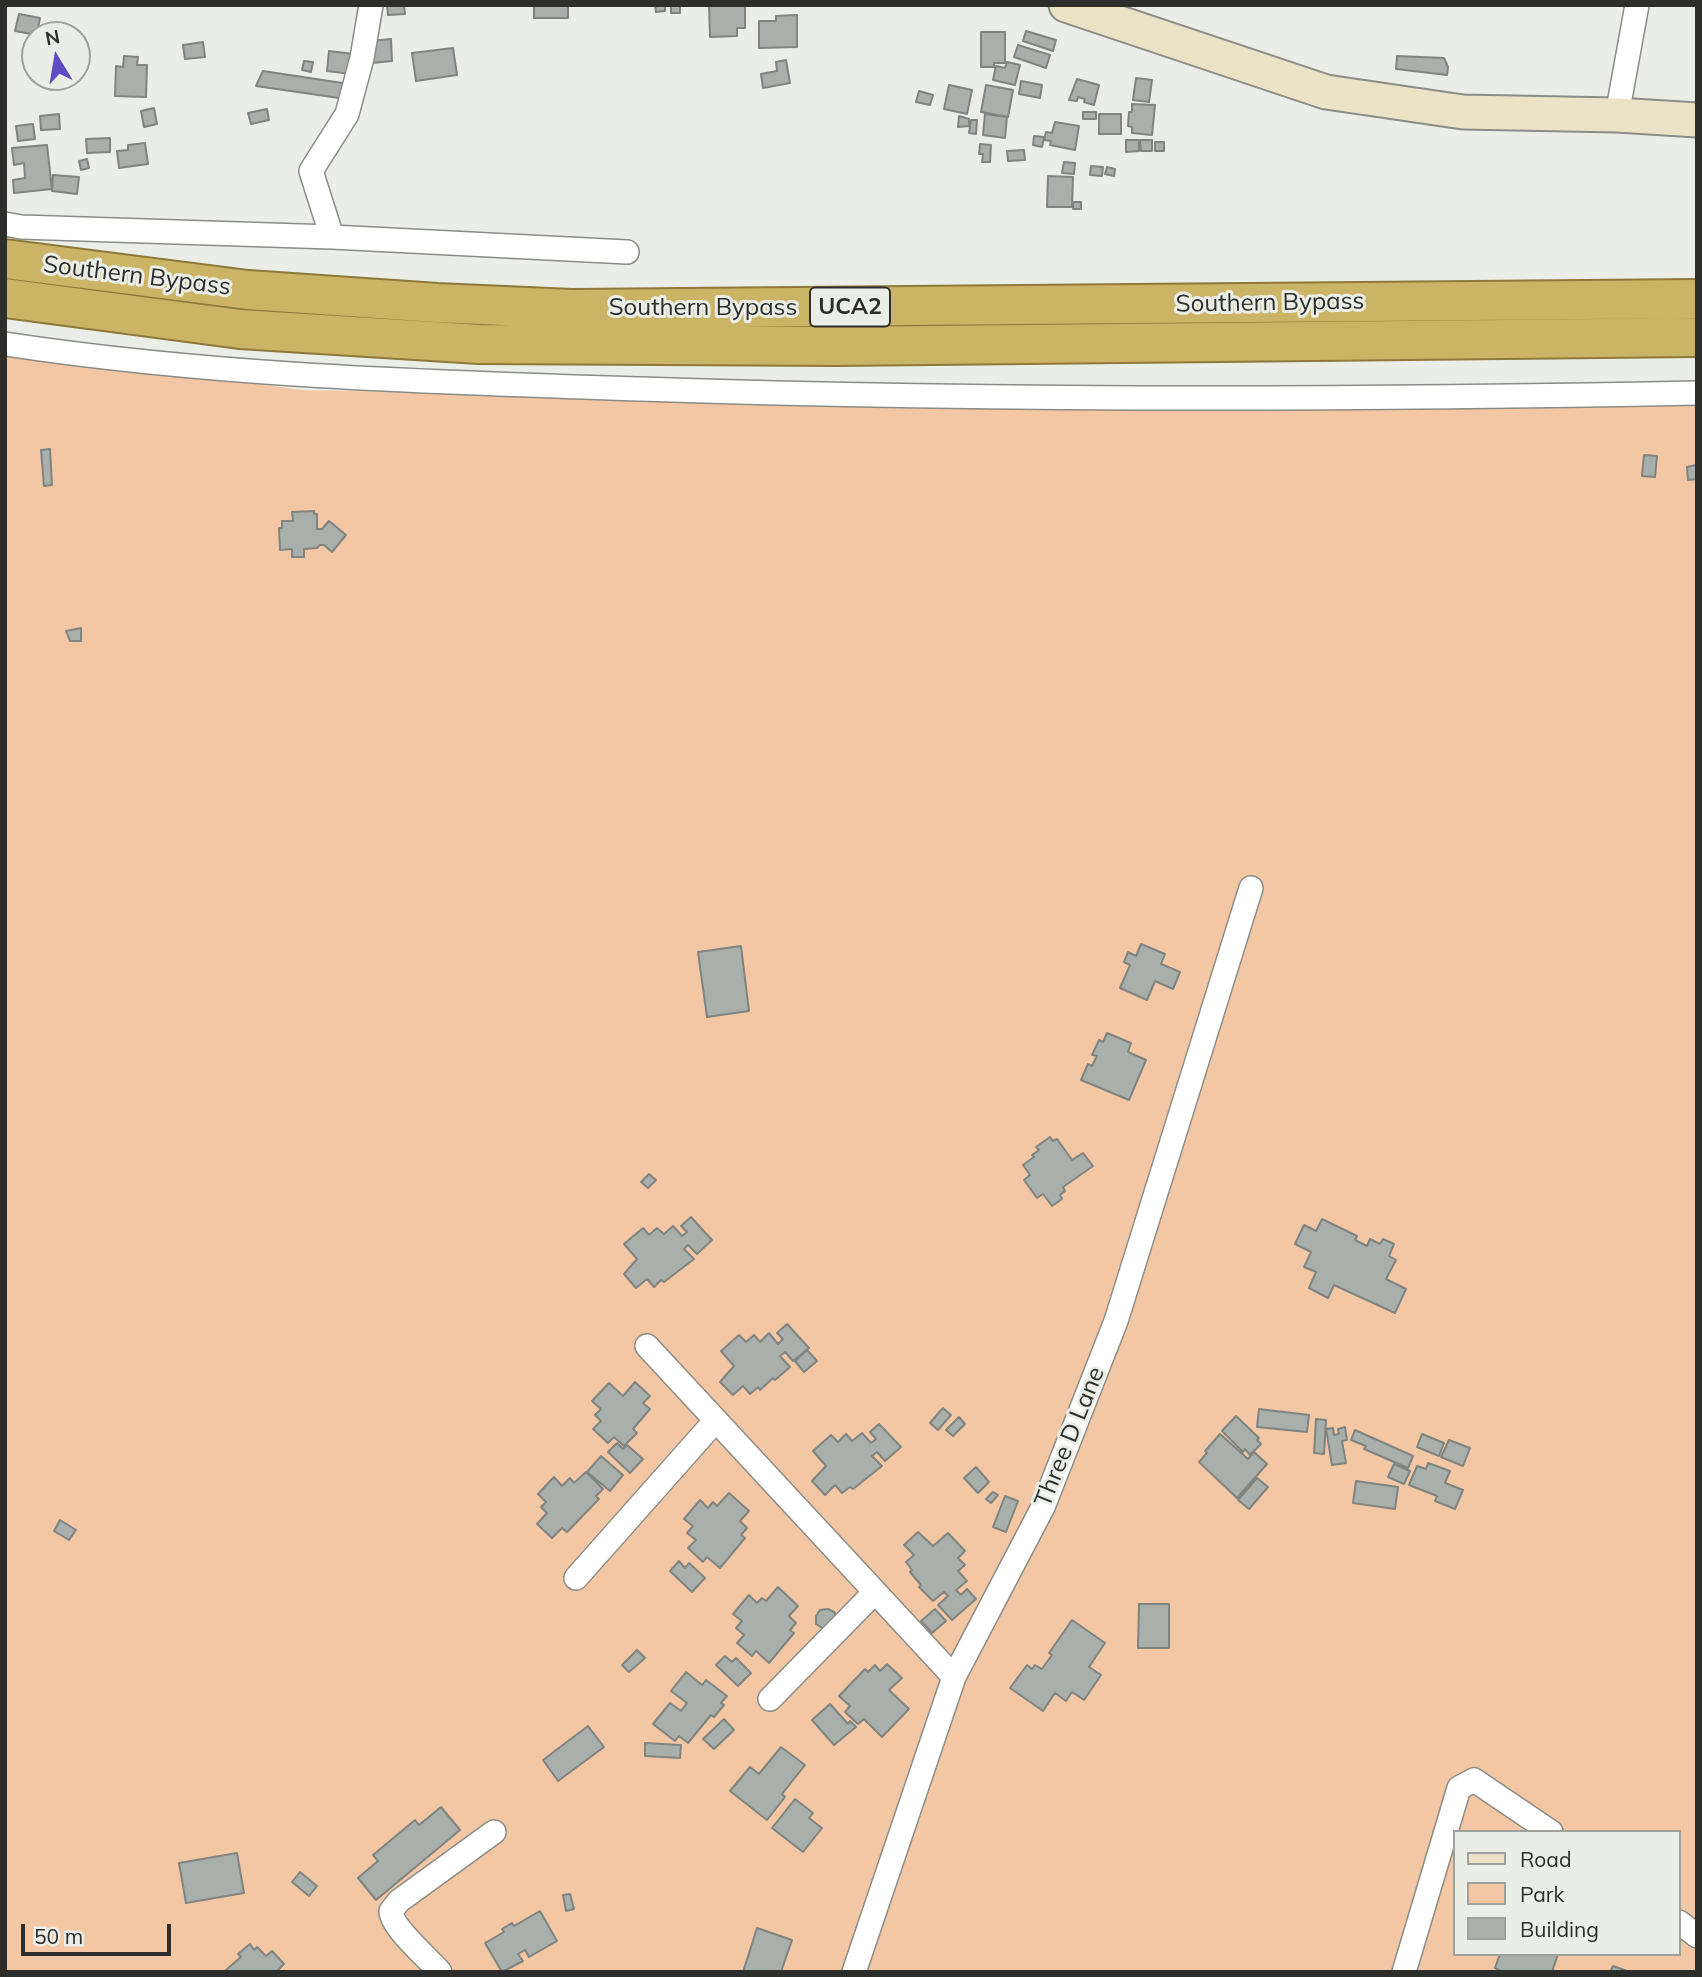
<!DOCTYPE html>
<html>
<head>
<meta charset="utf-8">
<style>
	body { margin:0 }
	#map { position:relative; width:1702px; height:1977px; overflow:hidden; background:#ebede7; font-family:Mulish,sans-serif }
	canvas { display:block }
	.frame { position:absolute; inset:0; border:7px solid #2d2e2c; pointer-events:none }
	.legend { position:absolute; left:1453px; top:1830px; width:228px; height:126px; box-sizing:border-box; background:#ebede7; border:2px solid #9fa19c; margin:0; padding:9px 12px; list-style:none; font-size:21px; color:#2d2e2c }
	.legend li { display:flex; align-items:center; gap:14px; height:35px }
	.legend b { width:35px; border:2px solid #9fa19c }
	.north { position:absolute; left:21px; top:21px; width:70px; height:70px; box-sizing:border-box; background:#ebede7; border:2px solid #9fa19c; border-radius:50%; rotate:349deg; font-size:19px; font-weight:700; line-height:28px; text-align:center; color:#2d2e2c }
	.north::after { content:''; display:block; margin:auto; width:24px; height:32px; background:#5f4bc4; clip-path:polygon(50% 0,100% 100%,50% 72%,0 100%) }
	.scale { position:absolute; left:21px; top:1924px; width:150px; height:32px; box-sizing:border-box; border:4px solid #2d2e2c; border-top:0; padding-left:9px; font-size:21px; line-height:24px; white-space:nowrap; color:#2d2e2c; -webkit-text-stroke:5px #ebede7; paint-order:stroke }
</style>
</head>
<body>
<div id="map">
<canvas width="1702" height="1977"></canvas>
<div class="frame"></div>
<ul class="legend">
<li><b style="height:9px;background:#ece3c6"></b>Road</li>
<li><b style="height:19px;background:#f4c7a4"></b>Park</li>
<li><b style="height:19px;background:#a9afab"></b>Building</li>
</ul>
<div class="north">N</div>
<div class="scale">50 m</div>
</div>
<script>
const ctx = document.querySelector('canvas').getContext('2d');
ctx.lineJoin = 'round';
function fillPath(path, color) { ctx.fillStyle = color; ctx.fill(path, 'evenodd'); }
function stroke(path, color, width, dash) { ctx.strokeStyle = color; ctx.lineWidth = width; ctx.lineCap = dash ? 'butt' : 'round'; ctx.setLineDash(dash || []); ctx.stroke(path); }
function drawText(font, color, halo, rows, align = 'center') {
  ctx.font = font + ' Mulish,sans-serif'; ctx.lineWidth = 6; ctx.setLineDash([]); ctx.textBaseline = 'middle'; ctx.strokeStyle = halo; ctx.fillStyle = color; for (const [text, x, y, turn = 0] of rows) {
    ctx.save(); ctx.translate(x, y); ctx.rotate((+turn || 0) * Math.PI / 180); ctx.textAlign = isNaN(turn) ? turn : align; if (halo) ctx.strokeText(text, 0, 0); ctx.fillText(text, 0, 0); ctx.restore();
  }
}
const green = new Path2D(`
	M5,350L302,390L924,402L1258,411L1697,402V1972H5ZM1455,1832H1679V1954H1455Z`);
const building = new Path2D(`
	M387,5H404L405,14L388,15Z
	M534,5H568V18H534Z
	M655,5H665V11L656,12Z
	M671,5H680V13H671Z
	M709,5H745V28H737V36L710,37Z
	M19,14L40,18L37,35L15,31Z
	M797,15V47L759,48V21H776V16Z
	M1026,31L1056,40L1053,51L1023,41Z
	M981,32H1005V63H994V67H981Z
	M391,39L392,61L372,63L371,41Z
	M203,42L205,57L185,59L183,45Z
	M1018,45L1050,55L1046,68L1014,57Z
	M453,48L457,75L416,81L412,53Z
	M329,51L354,54L352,74L327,71Z
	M124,56L138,57L137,65H147L146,97L115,96L116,66L123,67Z
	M1397,56L1444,58L1448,67L1447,75L1396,69Z
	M786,60L790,83L763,88L761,74L777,71L776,62Z
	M304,61L313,62L311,72L302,70Z
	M1007,62L1020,65L1015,85L993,80L996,66L1005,68Z
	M263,71L349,84L346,99L256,86Z
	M1136,78L1152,80L1149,102L1133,100Z
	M1077,79L1099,85L1094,105L1084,102L1085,99L1078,97L1077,101L1069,100Z
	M1021,81L1042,85L1040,98L1019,94Z
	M949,85L972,90L967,114L944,109Z
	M986,85L1013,90L1008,117L981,112Z
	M919,91L933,95L930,105L916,102Z
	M1132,104L1155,105L1152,135L1132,133V127L1128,126L1129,112H1132Z
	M154,108L157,124L144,127L141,111Z
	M267,109L269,120L251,124L248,113Z
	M1083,112H1096V119H1083Z
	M59,114L60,129L41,130L40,116Z
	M985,114L1007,117L1005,138L983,135Z
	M1099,114H1121V134H1099Z
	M959,116L969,119V126L958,127Z
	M971,120H977L976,134L969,133Z
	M1055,122L1079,126L1075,150L1050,145L1051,141L1044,140L1046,132L1052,133Z
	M33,124L35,139L18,141L16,126Z
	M1034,136L1044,137L1042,147L1033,145Z
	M110,138V152L87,153L86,139Z
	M1126,140H1139V151L1126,152Z
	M1140,140H1152V151H1141Z
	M1155,142H1164V151H1155Z
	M145,143L148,164L119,168L117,151L128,150V145Z
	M980,144L991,145L990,162H982L983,154H979Z
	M47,145L52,189L14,193L13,180L25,178L24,163L14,165L12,148Z
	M1024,150L1025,160L1008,161L1007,151Z
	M87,159L89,168L81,170L79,161Z
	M1064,162L1075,163L1074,174L1062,173Z
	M1091,166L1103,167L1102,176L1090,175Z
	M1107,167L1115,169L1114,176L1105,174Z
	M53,175L79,177L77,194L52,191Z
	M1048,176L1073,177L1072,207H1047Z
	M1073,202H1081V209H1073Z
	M50,449L52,485L44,486L41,450Z
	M1644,455L1657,456L1655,477L1642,476Z
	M1696,465L1697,479L1688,480L1687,467Z
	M314,511V514H317V529H322L329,521L346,535L332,552L324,545H320L317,548L304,549V557H292V549L280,550L279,528H282V521H293L292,512Z
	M81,628V641H70L66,631Z
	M1141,944L1165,954L1161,964L1180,972L1173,989L1155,981L1147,1000L1120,988L1130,965L1124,962L1128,952L1136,956Z
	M741,946L749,1011L707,1017L698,952Z
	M1107,1033L1131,1043L1128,1052L1146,1060L1129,1100L1081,1080L1088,1064L1092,1066L1097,1056L1092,1055L1099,1040L1103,1042Z
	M1050,1137L1053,1141L1057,1139L1072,1160L1083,1153L1093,1166L1063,1187L1065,1191L1060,1195L1062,1199L1052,1206L1043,1194L1037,1198L1024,1180L1030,1175L1023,1165L1034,1157L1032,1155L1039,1150L1036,1147Z
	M649,1174L656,1180L648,1188L641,1182Z
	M691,1217L712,1240L697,1254L688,1245L684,1249L694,1259L664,1282L661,1280L654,1287L647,1279L636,1288L624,1274L637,1259L624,1244L643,1228L649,1235L657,1228L664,1234L673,1226L682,1236L687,1232L681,1226Z
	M1322,1219L1357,1236L1355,1240L1367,1246L1370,1239L1380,1244L1383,1239L1394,1244L1389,1256L1396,1260L1386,1279L1406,1289L1395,1313L1334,1285L1328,1298L1309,1288L1316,1272L1304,1267L1311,1252L1295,1244L1304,1225L1316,1231Z
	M787,1324L809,1348L793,1361L785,1352L780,1356L790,1367L775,1380L773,1378L760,1390L758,1387L750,1394L743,1386L733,1395L720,1382L734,1366L721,1351L739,1335L746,1342L754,1335L760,1342L769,1333L778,1344L783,1339L777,1333Z
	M807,1350L817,1361L804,1372L795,1361Z
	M635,1382L650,1396L643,1403L650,1409L633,1429L637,1433L624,1446L614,1437L608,1443L593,1429L601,1421L595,1415L601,1409L592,1401L609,1383L623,1396Z
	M943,1408L951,1415L938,1430L930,1423Z
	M1259,1409L1309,1415L1307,1432L1257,1427Z
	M1236,1416L1259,1438L1257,1440L1261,1444L1250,1455L1245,1449L1243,1452L1222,1431Z
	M959,1417L965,1424L953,1436L946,1430Z
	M1316,1419L1326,1420L1324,1454L1314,1453Z
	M879,1424L901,1447L885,1461L877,1452L872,1456L882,1466L853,1489L850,1487L842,1493L835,1485L825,1495L812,1481L826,1466L813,1451L831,1435L838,1442L846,1434L852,1441L862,1433L871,1443L876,1439L870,1432Z
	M1345,1427L1347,1440L1342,1441L1346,1463L1332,1465L1326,1429L1333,1428L1334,1435L1339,1434L1338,1429Z
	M1355,1430L1413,1456L1408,1468L1364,1449L1366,1446L1351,1440Z
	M1220,1434L1248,1459L1254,1452L1267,1464L1237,1498L1199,1462L1207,1453L1205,1451Z
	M1422,1434L1444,1443L1439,1456L1417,1447Z
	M1449,1440L1470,1448L1463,1466L1441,1457Z
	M617,1443L623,1449L627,1445L643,1459L630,1473L608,1452Z
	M601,1456L623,1475L610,1491L587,1472Z
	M1428,1463L1450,1471L1445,1483L1463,1490L1455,1509L1435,1501L1437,1496L1409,1485L1417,1466L1426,1469Z
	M1394,1464L1410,1471L1404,1484L1388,1477Z
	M976,1467L989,1482L978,1493L964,1478Z
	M586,1472L603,1489L596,1496L599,1499L567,1532L562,1528L552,1538L537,1524L547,1513L541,1507L546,1502L538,1494L554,1477L562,1486L570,1478L574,1483Z
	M1257,1478L1268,1487L1249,1509L1238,1500Z
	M1356,1481L1398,1487L1395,1509L1353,1503Z
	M993,1492L998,1495L991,1503L986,1499Z
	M729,1493L749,1511L740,1521L747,1528L741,1535L745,1538L720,1568L707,1557L703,1562L688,1548L696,1540L687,1533L693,1526L684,1519L700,1500L708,1508L713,1502L717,1506Z
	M1005,1496L1018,1501L1006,1532L993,1527Z
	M60,1520L76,1530L69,1540L54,1531Z
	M918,1532L933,1546L948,1533L965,1551L958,1558L965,1565L958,1571L967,1581L956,1590L961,1595L967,1589L976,1599L952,1620L938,1605L948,1596L944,1592L933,1601L919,1587L921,1585L910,1572L912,1570L906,1562L914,1555L904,1545Z
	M679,1561L685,1568L689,1563L705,1578L692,1592L670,1571Z
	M778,1587L798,1606L789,1616L796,1623L790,1630L794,1633L769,1663L756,1651L752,1656L737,1643L744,1635L736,1628L742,1621L733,1614L749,1595L757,1603L762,1598L766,1601Z
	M1139,1604H1169V1648H1138Z
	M828,1609L834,1612L837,1618L825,1630L816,1624V1616L820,1610Z
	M935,1609L946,1621L932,1633L921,1621Z
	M1072,1620L1105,1643L1089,1667L1101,1675L1084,1700L1072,1692L1066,1701L1055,1693L1043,1711L1010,1688L1027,1665L1032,1669L1035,1665L1042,1669L1052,1655L1049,1653Z
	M637,1650L645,1658L629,1672L622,1665Z
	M725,1656L732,1662L736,1658L751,1673L738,1686L716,1665Z
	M887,1664L902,1678L889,1690L909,1709L882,1737L864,1719L858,1724L845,1712L850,1706L839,1696L865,1669L868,1672L875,1665L880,1671Z
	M686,1672L702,1685L706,1680L727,1696L721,1703L724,1705L714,1717L711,1715L688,1743L679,1736L675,1741L653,1724L670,1703L681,1711L687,1703L671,1691Z
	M830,1704L848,1724L850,1721L856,1727L834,1745L812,1720Z
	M724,1719L734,1730L714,1749L703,1739Z
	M588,1726L604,1747L558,1781L543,1760Z
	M645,1743L681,1745L680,1758L645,1756Z
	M781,1747L805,1765L782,1794L785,1797L767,1820L730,1791L750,1767L759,1774Z
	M795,1799L813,1813L809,1818L822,1828L803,1852L772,1828Z
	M441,1807L460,1830L376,1900L358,1878L378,1861L373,1855L415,1820L419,1825Z
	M237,1853L244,1893L186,1903L179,1863Z
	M300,1872L317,1886L309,1896L292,1882Z
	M570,1894L574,1909L566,1911L563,1895Z
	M540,1911L557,1941L529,1957L525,1950L518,1954L523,1961L502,1972L485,1943L504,1932L502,1929L512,1923L514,1926Z
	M757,1928L792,1940L781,1972H743Z
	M250,1944L254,1950L257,1947L266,1956L272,1951L284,1964L276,1972H227L226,1970L241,1957L238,1954Z
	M1500,1954H1558L1552,1972H1503L1495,1968Z
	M1613,1966L1630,1972H1610Z`);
const minor = new Path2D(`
	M1617,115L1637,5
	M5,224L21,227L332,237L627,252
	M332,237L311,171L347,114L362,58L371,5
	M5,344C215,376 429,382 641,389C993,401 1345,400 1697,393
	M647,1346L954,1677
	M576,1578L716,1420
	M770,1699L875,1592
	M1679,1922L1697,1936
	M440,1972C428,1958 391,1927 391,1911L399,1901L494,1832
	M854,1972L954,1677L1043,1507L1116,1321L1251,888
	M1404,1972L1459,1788L1474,1780L1551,1832`);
const secondary = new Path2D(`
	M1066,5L1326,92L1463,112L1617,115L1697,120`);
const trunk = new Path2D(`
	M5,259L248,290L437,303L572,309L1697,299
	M5,298L240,329L479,344L836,346L1697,337`);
const shields = [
	[850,307,80]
];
const shieldNames = [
	["UCA2",850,307]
];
const streetNames = [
	["Southern Bypass",137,276,7],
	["Southern Bypass",1270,303,-1],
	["Southern Bypass",703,308],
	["Three D Lane",1070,1437,-68]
];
fillPath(green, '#f4c7a4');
fillPath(building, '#a9afab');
stroke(building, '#7f8481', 2);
stroke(minor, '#8a8c86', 26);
stroke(secondary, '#8a8c86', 37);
stroke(trunk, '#8d7939', 42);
stroke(minor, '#fff', 23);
stroke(secondary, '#ece3c6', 33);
stroke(trunk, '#ccb466', 38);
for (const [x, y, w] of shields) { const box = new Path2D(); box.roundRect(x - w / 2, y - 19.5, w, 39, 5); ctx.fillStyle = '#ebede7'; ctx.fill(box); stroke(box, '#2d2e2c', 2); }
drawText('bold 23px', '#2d2e2c', null, shieldNames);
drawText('24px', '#2d2e2c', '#ebede7', streetNames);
</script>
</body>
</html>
